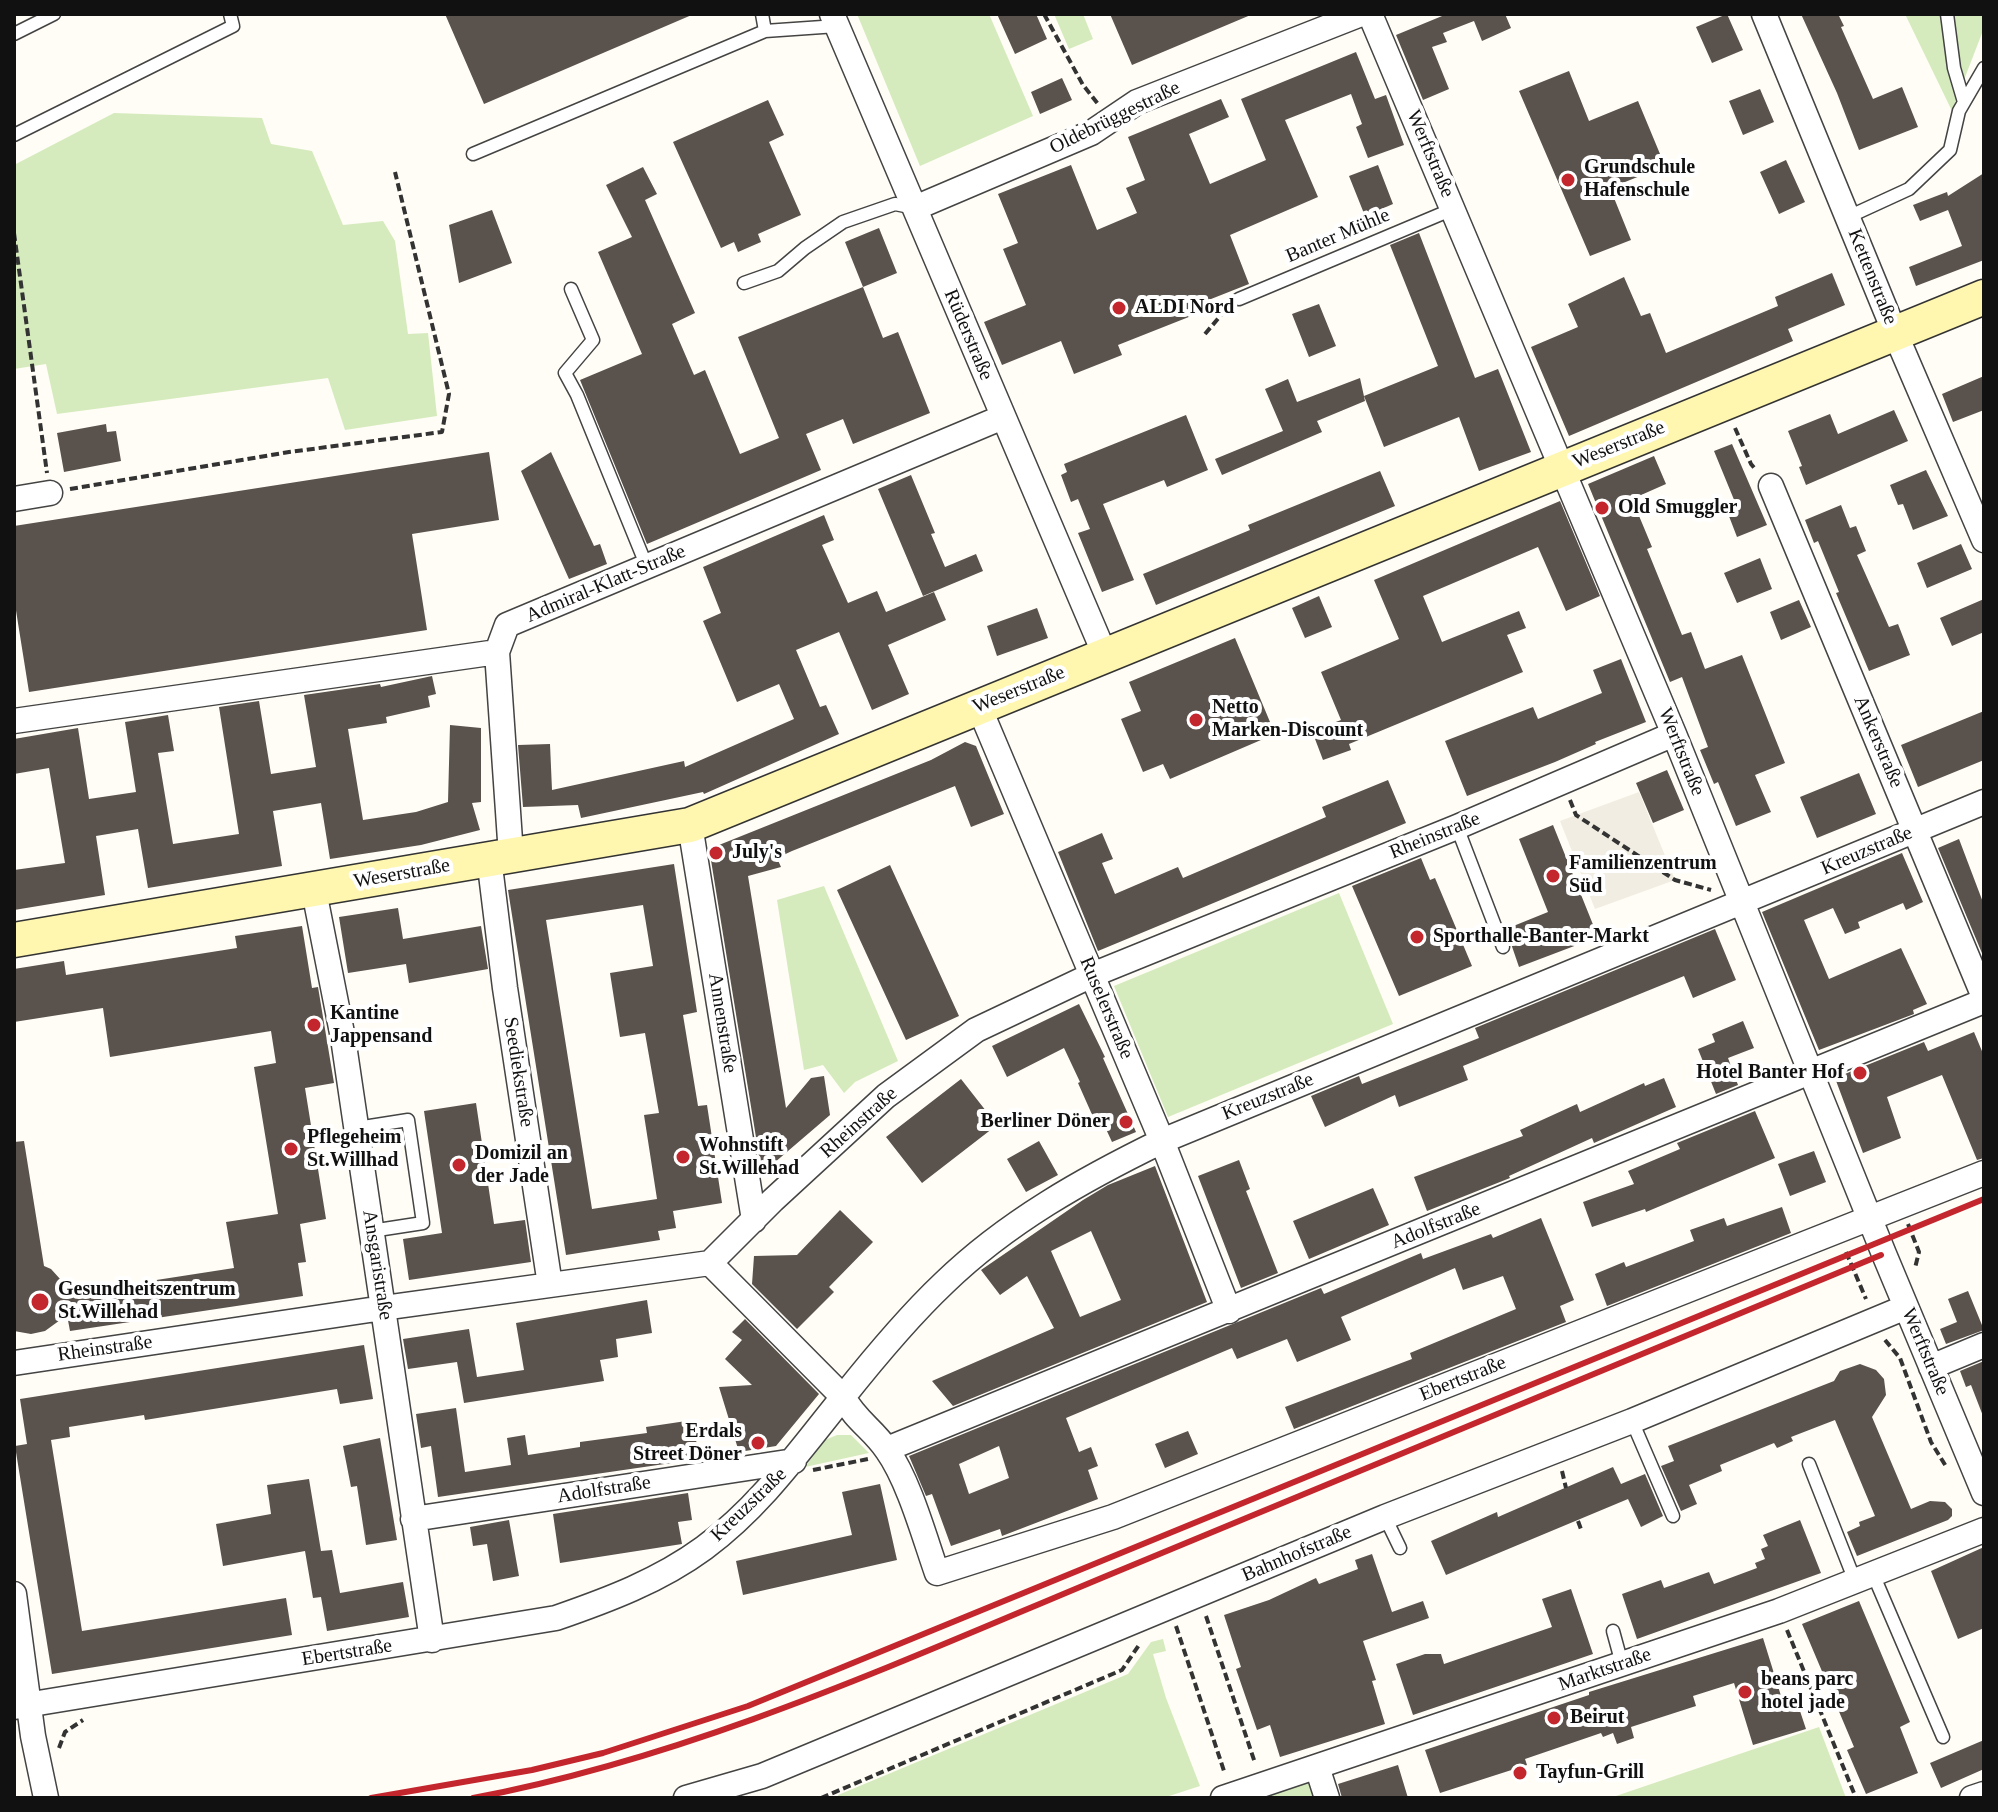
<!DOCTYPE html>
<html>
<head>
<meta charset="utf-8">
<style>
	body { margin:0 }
	#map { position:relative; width:1998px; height:1812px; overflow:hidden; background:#fffdf5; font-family:Georgia,serif }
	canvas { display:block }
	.frame { position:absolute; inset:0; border:16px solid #111; pointer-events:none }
</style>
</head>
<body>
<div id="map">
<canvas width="1998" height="1812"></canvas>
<div class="frame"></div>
</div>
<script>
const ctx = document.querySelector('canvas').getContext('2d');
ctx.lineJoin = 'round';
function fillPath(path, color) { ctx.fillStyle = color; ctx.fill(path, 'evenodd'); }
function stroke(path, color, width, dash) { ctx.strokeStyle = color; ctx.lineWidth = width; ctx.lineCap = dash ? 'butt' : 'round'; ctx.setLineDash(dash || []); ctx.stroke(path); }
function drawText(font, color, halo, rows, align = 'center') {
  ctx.font = font + ' Georgia,serif'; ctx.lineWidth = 8; ctx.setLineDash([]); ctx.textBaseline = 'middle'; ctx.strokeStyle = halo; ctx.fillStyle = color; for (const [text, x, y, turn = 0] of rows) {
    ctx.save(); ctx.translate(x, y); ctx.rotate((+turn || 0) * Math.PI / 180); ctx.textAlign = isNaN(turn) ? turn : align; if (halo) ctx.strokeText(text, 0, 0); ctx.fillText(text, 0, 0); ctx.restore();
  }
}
const green = new Path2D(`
	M857,14H989L1033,116L920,166Z
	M1054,14H1083L1093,39L1069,49Z
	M1905,14H1984V28L1952,111Z
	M114,113L262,118L271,144L312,151L343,225L383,221L395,241L408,334L428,333L437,416L345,430L328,378L57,414L46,364L14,369V165Z
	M824,886L898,1061L855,1082L844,1093L823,1065L804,1070L777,900Z
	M1339,893L1393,1024L1168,1117L1114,986Z
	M837,1435H851L869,1453L805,1467L825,1440Z
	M1163,1639L1166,1651L1153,1654L1166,1698L1200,1786L1163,1798H839L838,1795L1128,1674L1151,1642Z
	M1819,1727L1846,1798H1610Z
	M1307,1779L1313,1798H1253Z`);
const plaza = new Path2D(`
	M1639,792L1675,880L1595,909L1560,821Z`);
const building = new Path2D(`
	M445,14H694L484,104Z
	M997,14H1036L1047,39L1015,54Z
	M1110,14H1253L1132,65Z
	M1447,14H1505L1511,28L1482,41L1474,21L1443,33L1447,42L1432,47L1449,89L1423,100L1396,35Z
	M1727,14L1743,50L1712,63L1696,27Z
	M1801,14H1838L1844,26L1841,27L1873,99L1902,87L1918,127L1859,150L1837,93Z
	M1356,52L1375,99L1386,95L1404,145L1368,158L1356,127L1362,124L1351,94L1285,120L1318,197L1230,235L1249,284L1206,301L1209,309L1118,345L1122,355L1074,374L1061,341L1002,365L984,322L1026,305L1003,249L1018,243L998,194L1071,165L1097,230L1137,213L1126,188L1145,180L1128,137L1221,99L1229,117L1189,134L1210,184L1266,160L1241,99Z
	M1569,71L1589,121L1638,101L1665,166L1610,188L1631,240L1590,256L1519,91Z
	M1062,78L1072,100L1040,114L1031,92Z
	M1760,89L1774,122L1743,135L1729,101Z
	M768,100L784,135L769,142L801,215L758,234L761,242L738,252L734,242L721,248L673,142Z
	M1786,160L1805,202L1779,214L1760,172Z
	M1378,165L1393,204L1365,216L1349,176Z
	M643,167L657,194L645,200L695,313L672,324L694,375L705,370L740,454L779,438L738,337L863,287L883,338L898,332L930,413L853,444L843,419L806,434L821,470L647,544L580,380L642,354L598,252L632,237L606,185Z
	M1984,173V260L1916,286L1909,267L1962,246L1948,210L1920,221L1913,205L1947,192L1948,196Z
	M492,210L512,263L459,283L449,225Z
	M879,228L897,273L863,287L845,242Z
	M1419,233L1475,378L1498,369L1531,452L1479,471L1459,417L1384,447L1364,396L1438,366L1390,245Z
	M1832,273L1845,305L1788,329L1793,341L1569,436L1531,347L1578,327L1568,304L1624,277L1641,316L1650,313L1666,353L1778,306L1775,297Z
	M1319,304L1336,346L1309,357L1292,314Z
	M1984,376V410L1953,422L1942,394Z
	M1360,378L1365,401L1317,421L1322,432L1222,475L1215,459L1283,431L1265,389L1288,379L1297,402Z
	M1894,410L1908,441L1806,485L1799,467L1802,466L1788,431L1830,414L1838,434Z
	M1186,415L1208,470L1167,487L1164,480L1103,504L1134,580L1102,592L1078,533L1090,529L1078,499L1071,502L1061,475L1067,472L1064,464Z
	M106,424L107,432L116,431L121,461L64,472L57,433Z
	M1732,444L1767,525L1737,537L1727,511L1737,507L1714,451Z
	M489,452L499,520L412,534L427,630L29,692L14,598V526Z
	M551,452L594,546L600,544L607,564L569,579L521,471Z
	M1654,456L1666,484L1632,499L1652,547L1647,549L1682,635L1691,632L1705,669L1742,655L1785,763L1755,775L1771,812L1736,826L1718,782L1714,784L1700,750L1708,747L1682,677L1670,682L1588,484Z
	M1926,470L1948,516L1913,530L1903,504L1898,505L1890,485Z
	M1380,471L1395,506L1156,605L1143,574L1250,530L1248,525Z
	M911,475L935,533L931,534L945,567L976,554L983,571L923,596L878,489Z
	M1560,501L1600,596L1566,611L1538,547L1423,596L1442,642L1519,611L1526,628L1507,635L1523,672L1349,744L1351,750L1323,760L1312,731L1341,720L1321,672L1399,639L1374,580Z
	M1841,505L1850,528L1856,526L1866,551L1857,555L1889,627L1898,624L1910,655L1869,671L1836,593L1839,592L1818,541L1814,543L1805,520Z
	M824,515L834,540L822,545L848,603L877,591L886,612L934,592L946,620L888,645L909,694L872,710L839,632L796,650L820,707L826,705L839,734L704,794L703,792L581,818L578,805L523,807L518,745L550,744L552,790L684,761L685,767L794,719L779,684L737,702L703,621L721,613L703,567Z
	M1961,544L1972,569L1927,588L1917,563Z
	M1760,558L1772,589L1737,603L1724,573Z
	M1319,596L1332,627L1305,638L1292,608Z
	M1984,599V632L1952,646L1940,618Z
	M1799,600L1811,627L1781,640L1770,612Z
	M1037,608L1048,638L997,656L987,626Z
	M1235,638L1275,734L1170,779L1163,764L1143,772L1121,719L1141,711L1129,682Z
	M1621,659L1646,722L1595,742L1596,744L1555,762L1467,796L1445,741L1533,707L1538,719L1602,693L1593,670Z
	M432,676L436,694L428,696L430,707L386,717L387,723L348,729L363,820L416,812L448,802L450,725L481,728V802L472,803L480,830L421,845L330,859L321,803L273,811L282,866L148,888L138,829L96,836L105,895L14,910V870L65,863L49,768L14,774V739L78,728L89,799L136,792L125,722L168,715L174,751L158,753L173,844L239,834L219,707L259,701L271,774L316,767L304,695L380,684L381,687Z
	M1984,711V760L1918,787L1901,745Z
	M965,742L976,746L1004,814L971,827L955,786L792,851L777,858L781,867L748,876L786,1108L811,1078L824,1076L830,1115L767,1169L760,1162L710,854L714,847L931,760Z
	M1667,770L1684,810L1653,823L1636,783Z
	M1859,773L1876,814L1817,838L1800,797Z
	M1388,780L1406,823L1098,951L1058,852L1102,833L1113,859L1102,863L1115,894L1178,867L1183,878L1326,817L1322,807Z
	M1553,825L1598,937L1519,967L1506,929L1548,912L1519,839Z
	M1959,839L1984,905V958L1938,848Z
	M1902,853L1923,902L1906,910L1903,903L1858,922L1860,928L1845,934L1833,908L1804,920L1829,979L1901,948L1927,1004L1913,1010L1914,1014L1819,1050L1762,912Z
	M1421,858L1430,880L1435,878L1472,966L1399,996L1352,886Z
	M674,864L697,1012L683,1015L698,1106L707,1105L722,1203L673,1211L676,1228L658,1231L660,1240L566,1255L508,890ZM643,905L653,966L610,973L620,1037L645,1033L659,1113L644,1115L657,1199L592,1209L546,920Z
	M890,865L959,1016L906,1040L837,890Z
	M398,908L403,939L481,926L488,969L409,983L406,964L348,973L339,917Z
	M302,926L312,988L318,987L334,1083L305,1088L326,1219L300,1224L306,1262L298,1263L303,1296L70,1331L67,1315L45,1331L31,1334L14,1331V1142L24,1141L44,1266L51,1269L61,1280L66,1294L234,1268L226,1222L278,1214L254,1067L276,1063L271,1031L110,1057L103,1008L14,1022V969L64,961L66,975L237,948L235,936Z
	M1715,929L1736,980L1693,998L1684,976L1463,1066L1468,1080L1399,1107L1395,1095L1325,1127L1311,1096L1359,1076L1362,1084L1479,1038L1475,1028Z
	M1079,1004L1105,1057L1103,1058L1136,1132L1112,1142L1100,1116L1094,1119L1078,1083L1080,1082L1064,1048L1007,1077L992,1046Z
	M1743,1021L1754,1048L1728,1058L1738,1085L1716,1094L1698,1049L1715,1042L1712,1034Z
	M1974,1032L1984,1056V1158L1977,1160L1942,1075L1887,1097L1901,1138L1863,1153L1835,1078L1924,1042L1928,1051Z
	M1664,1078L1676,1107L1594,1143L1592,1138L1509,1176L1510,1178L1427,1211L1414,1177L1523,1136L1520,1130L1577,1104L1580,1112L1644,1083L1645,1086Z
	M961,1079L997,1125L922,1183L886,1137Z
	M476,1103L494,1224L525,1220L531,1262L409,1280L403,1239L442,1233L424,1111Z
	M1755,1111L1775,1158L1646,1212L1645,1209L1592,1227L1583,1202L1634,1184L1628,1171L1680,1149L1677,1143Z
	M1039,1141L1058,1175L1026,1192L1007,1159Z
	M1814,1151L1826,1182L1790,1196L1778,1164Z
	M1239,1160L1250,1189L1246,1191L1278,1273L1241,1288L1198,1176Z
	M1155,1166L1207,1302L953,1406L932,1381L1054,1328L1027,1276L1000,1295L981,1270L1083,1200L1108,1185ZM1091,1231L1121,1300L1080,1317L1051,1251Z
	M1373,1188L1389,1225L1309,1259L1293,1221Z
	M1782,1207L1791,1233L1607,1306L1595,1274L1624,1262L1626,1267L1694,1241L1690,1230L1724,1218L1727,1226Z
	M840,1210L873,1242L829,1287L834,1292L797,1329L752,1284L754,1256L797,1255Z
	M1541,1218L1574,1300L1560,1306L1566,1322L1294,1429L1285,1407L1412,1359L1410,1353L1516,1309L1503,1276L1463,1290L1455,1268L1341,1317L1351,1340L1297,1362L1287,1339L1237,1359L1232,1348L1066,1418L1079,1452L1091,1447L1098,1466L1088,1470L1098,1499L1002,1536L1000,1529L951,1546L932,1494L926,1496L909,1456L1321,1288L1324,1294L1421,1253L1423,1259L1491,1234L1493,1238ZM999,1446L1009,1478L969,1494L959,1464Z
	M1968,1291L1984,1330L1946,1344L1940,1329L1957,1322L1948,1299Z
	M647,1300L652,1333L616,1339L618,1357L600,1360L604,1381L464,1403L457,1362L408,1369L403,1339L469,1329L477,1377L524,1370L516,1323Z
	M745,1319L819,1394L776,1446L739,1452L719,1387L752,1385L725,1359L742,1340L732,1332Z
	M364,1345L373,1399L340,1404L337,1389L145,1420L144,1415L69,1427L70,1437L51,1440L82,1631L286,1598L292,1635L52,1674L15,1446L27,1444L20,1399Z
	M1984,1361V1416H1983L1971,1385L1966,1387L1960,1371Z
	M1860,1364L1876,1370L1884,1379L1886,1395L1872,1417L1911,1509L1930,1501L1945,1502L1952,1509V1516L1948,1520L1857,1556L1847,1532L1860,1526L1859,1522L1875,1516L1835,1420L1791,1437L1793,1441L1777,1448L1774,1443L1720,1465L1722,1471L1689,1485L1697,1504L1681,1511L1661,1466L1674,1461L1668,1446L1834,1381L1840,1371Z
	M456,1408L465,1472L511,1465L507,1438L525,1435L528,1455L580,1447V1442L647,1433L646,1427L693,1420L699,1459L438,1497L431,1446L421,1448L416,1414Z
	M1188,1431L1198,1454L1165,1468L1155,1444Z
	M380,1438L397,1540L366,1545L357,1486L351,1487L343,1446Z
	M1613,1467L1621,1484L1645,1474L1663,1516L1641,1527L1628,1499L1446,1575L1431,1541L1497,1512L1498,1517Z
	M309,1479L321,1551L332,1550L340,1593L403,1582L409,1617L327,1631L321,1597L313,1598L305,1551L223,1566L216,1524L271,1514L267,1485Z
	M880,1484L897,1560L743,1595L736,1561L852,1535L842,1492Z
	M688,1493L692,1520L678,1522L682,1544L560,1563L553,1514Z
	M509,1520L519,1576L493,1581L487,1544L473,1546L470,1527Z
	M1800,1520L1821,1573L1637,1639L1622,1594L1661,1580L1664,1588L1709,1572L1714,1584L1757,1568L1755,1563L1765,1559L1761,1549L1768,1546L1763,1535Z
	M1984,1547V1628L1958,1639L1931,1571Z
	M1372,1554L1392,1612L1423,1601L1429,1618L1363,1641L1376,1680L1372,1681L1385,1724L1280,1757L1270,1725L1257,1730L1236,1669L1241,1667L1224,1615L1269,1600L1316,1578L1319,1584L1358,1569L1355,1560Z
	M1571,1589L1593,1654L1413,1715L1396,1664L1425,1654H1441L1444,1664L1552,1627L1542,1599Z
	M1859,1601L1910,1722L1900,1727L1918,1773L1866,1794L1847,1750L1854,1747L1802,1624Z
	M1763,1638L1786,1712L1799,1708L1806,1729L1753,1745L1734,1683L1693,1696L1696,1706L1631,1727L1634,1738L1617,1744L1613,1733L1603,1737L1601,1733L1525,1759L1527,1765L1440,1793L1425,1750L1589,1695V1692Z
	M1984,1740V1769L1941,1788L1930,1763Z
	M1398,1765L1408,1798H1342L1338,1784Z`);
const path = new Path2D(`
	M1044,14L1083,85L1098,104
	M14,233L47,473
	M1205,334L1227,308
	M1735,428L1751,464L1756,470
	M70,489L289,452L442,432L449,394L395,172
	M1570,800L1576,815L1675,880L1711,890
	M1908,1224L1919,1252L1915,1268
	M1846,1252L1866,1299
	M1885,1340L1900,1358L1931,1442L1947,1468
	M813,1470L868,1459
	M1562,1471L1566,1488
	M1578,1521L1582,1532
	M1206,1616L1255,1763
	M1176,1626L1225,1774
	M1787,1630L1856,1798
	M59,1748L65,1732L83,1720
	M821,1798L1122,1670L1139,1645`);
const lane = new Path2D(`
	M762,14L765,31
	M1947,14L1954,68L1964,102
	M14,34L54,14
	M14,135L233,26L230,14
	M473,154L765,31L837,26
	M1848,217L1909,189L1950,150L1959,111L1984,68
	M744,283L778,271L805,248L843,222L895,204L915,208
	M571,289L593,340L565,373L577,395L647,567
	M1239,299L1453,209
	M1457,827L1503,947
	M357,1128L408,1120L423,1223L371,1231
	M1632,1421L1673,1516
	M1809,1464L1855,1581
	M1385,1517L1400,1548
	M1873,1574L1943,1737
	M1613,1631L1622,1664`);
const street = new Path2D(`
	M832,14L1105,655
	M1370,14L1674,734L1884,1254L1984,1493
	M1764,14L1895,333L1984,540
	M915,208L1091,133L1137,102L1361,14
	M1771,486L1984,997
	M14,499L50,493
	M497,652L511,855
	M979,707L1162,1141L1229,1311
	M14,721L497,652L507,625L1003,417
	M690,825L754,1220
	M489,858L505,988L550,1285
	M314,891L343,1038L432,1640
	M710,1263L843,1397C856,1421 873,1429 887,1450C909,1481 924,1536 937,1573L1113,1517L1984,1173
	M14,1363L383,1308L710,1263L773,1200L886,1096L976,1030L1092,975L1457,827L1674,734
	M1931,1367L1984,1345
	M887,1449L1984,1001
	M413,1519L794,1461
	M14,1594L33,1736L46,1798
	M14,1707L556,1618C608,1600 659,1581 704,1548C760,1507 800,1450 843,1397C874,1358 907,1318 944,1283C1007,1222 1084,1179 1162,1141L1984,802
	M1317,1767L1327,1798
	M686,1798L762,1776L1385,1517L1632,1421L1906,1307
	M1223,1798L1779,1611L1984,1530
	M1972,1798L1984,1794`);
const secondary = new Path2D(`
	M14,940L690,825L1984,297`);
const rail = new Path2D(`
	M371,1798L532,1770L603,1753L748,1706L1984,1199
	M473,1798C697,1756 906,1659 1116,1572C1371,1467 1626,1362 1881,1255`);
const markers = [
	[1568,180,8,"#c4262e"],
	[1119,308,8,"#c4262e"],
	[1602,508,8,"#c4262e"],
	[1196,720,8,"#c4262e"],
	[716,853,8,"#c4262e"],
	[1553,876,8,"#c4262e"],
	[1417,937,8,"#c4262e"],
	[314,1025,8,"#c4262e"],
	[1860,1073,8,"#c4262e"],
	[1126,1122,8,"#c4262e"],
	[291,1149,8,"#c4262e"],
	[683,1157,8,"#c4262e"],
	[459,1165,8,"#c4262e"],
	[40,1302,10,"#c4262e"],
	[758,1443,8,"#c4262e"],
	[1745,1692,8,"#c4262e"],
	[1554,1718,8,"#c4262e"],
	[1520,1773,8,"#c4262e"]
];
const streetNames = [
	["Oldebrüggestraße",1115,118,-26],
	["Werftstraße",1430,154,67],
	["Banter Mühle",1338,236,-23],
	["Kettenstraße",1872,277,68],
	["Rüderstraße",968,335,67],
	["Weserstraße",1619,445,-22],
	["Admiral-Klatt-Straße",606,584,-23],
	["Weserstraße",1019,690,-22],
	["Ankerstraße",1878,742,67],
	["Werftstraße",1681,752,68],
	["Rheinstraße",1435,836,-22],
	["Kreuzstraße",1867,851,-23],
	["Weserstraße",402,874,-10],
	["Ruselerstraße",1106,1008,67],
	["Annenstraße",722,1023,81],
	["Seediekstraße",518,1072,81],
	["Kreuzstraße",1268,1097,-22],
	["Rheinstraße",859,1123,-42],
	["Adolfstraße",1436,1226,-22],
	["Ansgaristraße",377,1265,81],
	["Rheinstraße",105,1349,-8],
	["Werftstraße",1925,1352,67],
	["Ebertstraße",1463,1379,-22],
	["Adolfstraße",604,1490,-9],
	["Kreuzstraße",749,1505,-44],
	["Bahnhofstraße",1297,1554,-23],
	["Ebertstraße",347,1653,-9],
	["Marktstraße",1605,1670,-19]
];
const poiNames = [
	["Grundschule",1584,168],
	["Hafenschule",1584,191],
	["ALDI Nord",1135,308],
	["Old Smuggler",1618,508],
	["Netto",1212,708],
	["Marken-Discount",1212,731],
	["July's",732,853],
	["Familienzentrum",1569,864],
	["Süd",1569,887],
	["Sporthalle-Banter-Markt",1433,937],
	["Kantine",330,1014],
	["Jappensand",330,1037],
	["Hotel Banter Hof",1844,1073,"right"],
	["Berliner Döner",1110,1122,"right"],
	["Pflegeheim",307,1138],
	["St.Willhad",307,1161],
	["Wohnstift",699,1146],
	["St.Willehad",699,1169],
	["Domizil an",475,1154],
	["der Jade",475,1177],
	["Gesundheitszentrum",58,1290],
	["St.Willehad",58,1313],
	["Erdals",742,1432,"right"],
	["Street Döner",742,1455,"right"],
	["beans parc",1761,1680],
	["hotel jade",1761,1703],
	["Beirut",1570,1718],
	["Tayfun-Grill",1536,1773]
];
fillPath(green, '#d5ebbd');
fillPath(plaza, '#f1ede2');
fillPath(building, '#5a524d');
stroke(lane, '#444', 15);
stroke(street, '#444', 27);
stroke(secondary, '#333', 37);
stroke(path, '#333', 4, [8, 4]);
stroke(lane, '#fff', 12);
stroke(street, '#fff', 24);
stroke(secondary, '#fff6b0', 34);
stroke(rail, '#c4262e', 6);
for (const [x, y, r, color] of markers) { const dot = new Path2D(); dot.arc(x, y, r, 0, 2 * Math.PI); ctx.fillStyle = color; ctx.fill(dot); stroke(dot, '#fff', 3); }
drawText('20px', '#111', '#fff', streetNames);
drawText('bold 20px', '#111', '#fff', poiNames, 'left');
</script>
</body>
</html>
